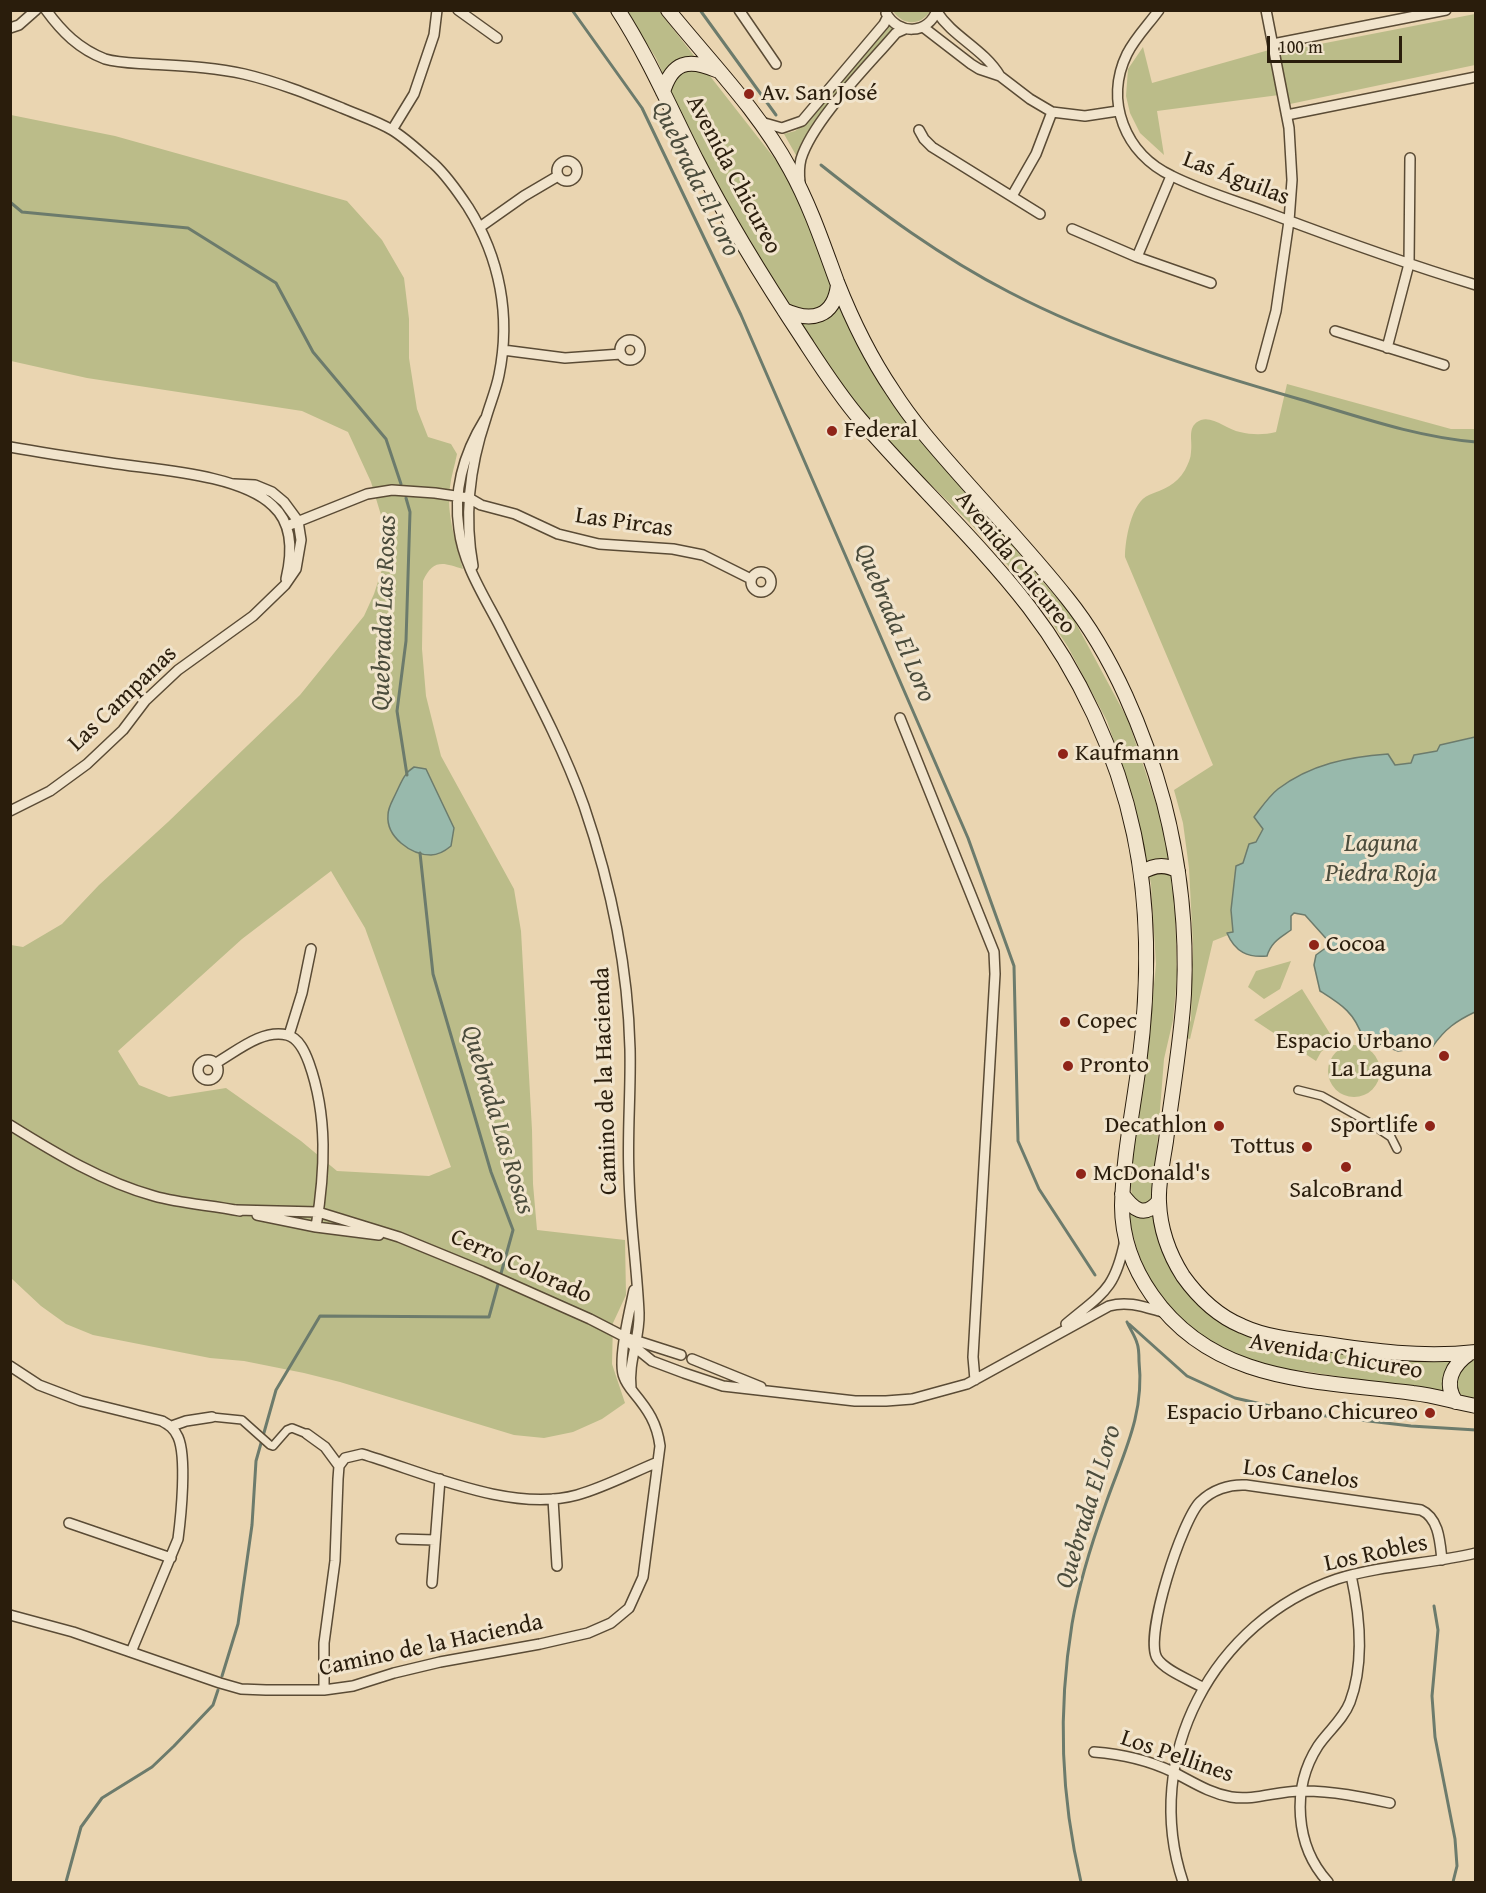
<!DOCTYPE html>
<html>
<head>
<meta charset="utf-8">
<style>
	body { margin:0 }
	#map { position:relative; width:1486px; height:1893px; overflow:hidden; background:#ead5b1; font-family:"Gentium Book Plus",serif }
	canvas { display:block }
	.frame { position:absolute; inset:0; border:12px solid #2a1d0c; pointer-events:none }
	.scale { position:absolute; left:1267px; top:36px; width:135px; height:27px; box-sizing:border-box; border:3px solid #2a1d0c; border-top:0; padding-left:8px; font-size:18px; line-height:21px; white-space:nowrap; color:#2a1d0c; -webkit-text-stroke:4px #f1e4cc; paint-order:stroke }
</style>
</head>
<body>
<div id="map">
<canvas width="1486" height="1893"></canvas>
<div class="frame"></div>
<div class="scale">100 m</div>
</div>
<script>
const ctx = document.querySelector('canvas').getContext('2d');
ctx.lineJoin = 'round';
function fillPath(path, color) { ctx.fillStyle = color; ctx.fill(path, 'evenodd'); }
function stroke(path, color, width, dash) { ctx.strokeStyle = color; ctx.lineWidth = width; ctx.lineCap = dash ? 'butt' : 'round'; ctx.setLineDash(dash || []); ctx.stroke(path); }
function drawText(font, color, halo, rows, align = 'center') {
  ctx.font = font + ' "Gentium Book Plus",serif'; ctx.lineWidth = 6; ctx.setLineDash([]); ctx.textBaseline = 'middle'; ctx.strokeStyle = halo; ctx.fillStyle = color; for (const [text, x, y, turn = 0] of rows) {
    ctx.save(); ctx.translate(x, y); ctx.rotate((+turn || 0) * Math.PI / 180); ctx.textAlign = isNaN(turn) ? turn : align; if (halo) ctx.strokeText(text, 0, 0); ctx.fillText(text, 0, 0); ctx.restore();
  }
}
const green = new Path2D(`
	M626,11H659L782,168L807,220L825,269L894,406L1072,616L1128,720L1165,830L1175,906L1177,977L1173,1020L1164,1059L1153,1198L1147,1204H1138L1132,1198L1130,1174L1148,1048L1156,964L1151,884L1134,801L1107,721L1068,647L1031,591L971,524L878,433L821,357L761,266L705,168L656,58Z
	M893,11H930C921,26 903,26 893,11Z
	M1475,14V65L1290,104L1279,52Z
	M889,25L893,29L810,128L802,142L797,157L784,134L795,131L808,122Z
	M1143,47L1152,83L1269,50L1279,95L1157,111L1164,155L1140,133L1130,113L1126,96L1128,69Z
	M11,115L115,136L347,201L382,240L404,278L409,319V358L417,409L428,437L451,444L457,454C455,465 451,476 450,487C446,513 456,543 463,569C444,563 433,558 423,581L422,649L426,696L441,756L514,889L521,931L532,1130L533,1184L537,1230L625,1240L626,1295L613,1323L612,1364L625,1403L602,1419L573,1432L544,1438L514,1435L340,1382L304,1373L244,1361L210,1358L93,1335L66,1324L41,1306L11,1278V945L23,947L62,924L99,885L168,822L300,695L364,616L374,594L386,557L387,535L371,482L348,432L302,411L87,378L11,361ZM331,871L365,928L451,1167L429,1176L337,1171L301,1141L226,1088L169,1097L139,1085L118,1051L242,939Z
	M1287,384L1451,429H1475V737L1468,738L1437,751L1414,755L1411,763L1395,765L1263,829L1256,843L1249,844L1231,910L1233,933L1213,941L1190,1039L1183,1037L1191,1020L1193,945L1189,868L1183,823L1174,790L1213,765L1125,557C1125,541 1131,502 1149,495C1164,489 1176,485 1185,470C1188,464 1191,458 1191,452C1193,440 1186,426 1201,420C1213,416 1228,430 1240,432C1252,435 1264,435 1276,432Z
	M1291,961L1280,989L1264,999L1248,987L1256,971Z
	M1302,989L1334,1040L1321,1052L1316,1061L1254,1020Z
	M1328 1071a26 26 0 1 1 52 0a26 26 0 1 1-52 0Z
	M1128,1209L1154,1213L1203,1306L1312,1348L1415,1361L1451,1362L1446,1393C1403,1386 1359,1380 1316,1373C1293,1369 1266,1368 1244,1359C1236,1356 1228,1351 1220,1346C1164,1317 1137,1271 1128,1209Z
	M1475,1359V1400C1446,1396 1451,1366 1475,1359Z`);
const water = new Path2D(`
	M1475,737V1012C1456,1021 1445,1029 1433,1046L1398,1051L1363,1038C1354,1012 1342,1005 1320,991L1314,965L1316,955L1331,944L1305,915L1294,913L1291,916V930C1280,938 1271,942 1267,956C1248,958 1235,952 1227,933L1233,932L1231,910L1236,866L1243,863L1249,844L1256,842L1263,829L1254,817C1261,808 1269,796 1278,789C1311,764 1348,757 1388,754L1395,765L1411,763L1414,755L1437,751L1440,745Z
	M414,767L426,769L454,828L451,846C445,851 439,855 431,855C411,855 386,837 388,815C388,807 393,800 396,793C401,783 404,773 414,767Z`);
const stream = new Path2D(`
	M572,10L642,108L741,315L968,838L1014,966L1018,1141L1039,1189L1095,1275
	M700,10L776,115
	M821,165C880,212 941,257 1009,292C1099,339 1202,371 1299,399C1357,416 1415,437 1476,442
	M10,202L22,212L188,228L276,283L313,352L386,439L401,484
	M406,498L410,512L406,641L397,711L407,775
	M1129,1324L1187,1376L1235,1398L1301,1413L1411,1426L1476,1430
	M1434,1606L1438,1630L1432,1696L1435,1737L1455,1839L1457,1866L1453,1882
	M222,1676L238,1624L252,1525L256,1461L276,1390L320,1316L489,1317L513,1230L491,1172L433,974L420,853
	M66,1882L81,1827L102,1798L152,1767L174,1746L213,1705L218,1690
	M1081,1882C1061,1798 1058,1710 1072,1624C1079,1583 1091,1545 1105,1506C1122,1456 1145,1416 1139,1361C1139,1355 1139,1348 1137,1343C1135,1336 1130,1329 1127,1322`);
const pedestrian = new Path2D(`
	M1298,1090L1322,1096L1370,1123L1391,1137L1397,1149
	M212,1417L242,1420L270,1445L273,1446L287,1430L292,1428L307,1434`);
const minor = new Path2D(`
	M46,10C62,32 79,49 105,59C118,63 135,63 149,64C181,66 213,67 244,74C278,82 310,95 342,108C358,115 377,121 392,130C407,139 421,153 434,164C447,176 458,192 468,207C500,258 511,316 499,375C496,390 490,404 486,418C470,465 464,517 473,566
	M458,10L497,38
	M739,10L776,64
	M1159,10C1148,25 1135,38 1127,54C1104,101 1125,154 1172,176C1204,192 1240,202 1274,215C1340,240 1407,264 1476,285
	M937,12C953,37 984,49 1000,76
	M886,13C898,35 928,35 937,10
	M923,27L971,64L979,69L1000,76L1030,99L1052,112L1085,116L1118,111
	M10,28L19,25L36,10
	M1273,44L1446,10
	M1287,115L1476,77
	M761,122L782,128L802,121L884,24L888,16
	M392,130L414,94L434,35L437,10
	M919,130L924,139L932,147L1040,214
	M557 171a10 10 0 1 1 20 0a10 10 0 1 1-20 0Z
	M800,182C799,174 799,167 801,159C813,120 868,66 896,33L905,29
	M1012,196L1036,154L1052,112
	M480,227L524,196L558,176
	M1072,229L1137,257L1211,283
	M1137,257L1171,176
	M1335,331L1444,365
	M620 350a10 10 0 1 1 20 0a10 10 0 1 1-20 0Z
	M1387,348L1409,264L1410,158
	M503,350L565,358L621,354
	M1261,367L1276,311L1289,221L1292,180L1289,128L1266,10
	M485,419C464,453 453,489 459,529C463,564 484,596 500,627C530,686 562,744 584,806C611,885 628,966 630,1049C631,1092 627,1134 629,1176C630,1222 637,1267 639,1313C640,1339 628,1361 631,1388
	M10,447C44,453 77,458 111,463C156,470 240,474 273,506C294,525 292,554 286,579
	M287,526L367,494L392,490L435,493L469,498L481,505L515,514L558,534L599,544L673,549L703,555L751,579
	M751 582a10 10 0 1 1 20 0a10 10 0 1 1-20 0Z
	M900,718L994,952L995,974L973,1357L975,1380
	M10,811L50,791L87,764L123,730L145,701L178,670L253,616L285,585L296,569L301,540L298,521L284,502L272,492L255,485L234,484
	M289,1035L302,993L311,949
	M198 1070a10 10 0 1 1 20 0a10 10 0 1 1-20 0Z
	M216,1063C237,1051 262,1029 287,1035C299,1038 305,1052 309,1063C328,1116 325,1172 316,1227
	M10,1125C55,1153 103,1182 154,1196C182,1204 212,1205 240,1211
	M236,1210L318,1212L399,1237L482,1271L590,1319L625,1337L681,1355
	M257,1215L316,1227L379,1235
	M1066,1324C1103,1293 1115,1290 1125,1240
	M631,1344L652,1361L684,1373L723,1386L855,1401H886L912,1399L967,1384L1109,1306C1129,1300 1147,1308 1166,1313
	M692,1359L761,1387
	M10,1366L39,1385L81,1401L162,1421C169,1425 174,1428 178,1437C187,1457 181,1516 178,1539L131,1652
	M172,1426L186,1421L212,1417
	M307,1434L325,1447L339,1466
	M553,1499L557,1566
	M69,1523L171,1558
	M401,1539L435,1540
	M432,1583L440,1479
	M10,1615L73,1632L220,1683L241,1689L266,1690H324L353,1686L394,1673L440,1662L540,1644L588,1633L611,1623L629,1608L643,1577L660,1446C657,1423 648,1410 634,1393C630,1388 626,1383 624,1377C617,1362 630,1309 634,1290
	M1202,1687C1190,1680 1164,1670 1157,1658C1144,1636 1182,1520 1200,1502C1212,1490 1229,1484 1246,1485L1421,1510C1439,1518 1440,1542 1442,1560
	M324,1690V1643L335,1561L338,1479L339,1466L345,1458L362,1454C426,1473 511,1513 577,1495C605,1487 631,1473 658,1462
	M1094,1752C1121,1754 1148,1760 1173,1772C1193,1782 1209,1793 1231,1797C1256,1801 1279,1790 1304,1791C1333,1791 1362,1797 1390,1803
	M1183,1882C1141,1757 1213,1621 1337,1579C1382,1565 1430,1564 1476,1553
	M1328,1882C1295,1846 1291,1788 1318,1746C1328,1731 1343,1720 1350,1702C1365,1662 1360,1616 1351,1575`);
const secondary = new Path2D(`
	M618,10C649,58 671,110 697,161C729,224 766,283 805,342C822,368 840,396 860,419C915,483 977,540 1029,607C1079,672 1117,753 1134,834C1150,910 1149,987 1139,1064C1133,1111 1123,1158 1122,1206C1122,1239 1133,1268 1152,1295C1214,1384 1316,1380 1413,1393C1434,1395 1454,1402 1476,1406
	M668,10C710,62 758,110 790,169C810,205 823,244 837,282C852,320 870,357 893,391C912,421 935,447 958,473C995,515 1033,555 1067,598C1113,655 1145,733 1164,803C1180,865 1187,930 1184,994C1181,1043 1172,1092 1166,1141C1163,1161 1158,1182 1159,1202C1160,1228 1169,1254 1183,1276C1198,1297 1218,1316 1242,1326C1266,1337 1294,1340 1319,1343C1372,1351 1422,1358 1476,1352
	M663,92C672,62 688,58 716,70
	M784,310C812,323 834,317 838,285
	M1141,873C1153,865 1165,863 1178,871
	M1122,1194C1133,1209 1144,1219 1159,1201
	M1456,1402C1443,1383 1452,1365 1470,1353`);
const markers = [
	[749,94,6,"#8f2418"],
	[832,431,6,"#8f2418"],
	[1063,754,6,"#8f2418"],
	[1314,945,6,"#8f2418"],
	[1065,1022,6,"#8f2418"],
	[1444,1056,6,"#8f2418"],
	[1068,1066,6,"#8f2418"],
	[1219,1126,6,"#8f2418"],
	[1430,1126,6,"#8f2418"],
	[1307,1147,6,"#8f2418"],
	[1346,1167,6,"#8f2418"],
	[1081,1174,6,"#8f2418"],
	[1430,1413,6,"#8f2418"]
];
const poiNames = [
	["Av. San José",761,94],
	["Federal",844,431],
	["Kaufmann",1075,754],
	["Cocoa",1326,945],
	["Copec",1077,1022],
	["Espacio Urbano",1432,1042,"right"],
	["La Laguna",1432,1070,"right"],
	["Pronto",1080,1066],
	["Decathlon",1207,1126,"right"],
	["Sportlife",1418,1126,"right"],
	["Tottus",1295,1147,"right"],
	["McDonald's",1093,1174],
	["SalcoBrand",1346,1191,"center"],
	["Espacio Urbano Chicureo",1418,1413,"right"]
];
const streetNames = [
	["Avenida Chicureo",733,175,62],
	["Las Águilas",1236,179,21],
	["Las Pircas",624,523,8],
	["Avenida Chicureo",1015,563,51],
	["Las Campanas",123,699,-44],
	["Camino de la Hacienda",606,1081,-92],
	["Cerro Colorado",521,1267,24],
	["Avenida Chicureo",1336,1357,10],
	["Los Canelos",1301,1475,7],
	["Los Robles",1376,1554,-12],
	["Camino de la Hacienda",431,1646,-12],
	["Los Pellines",1177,1757,19]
];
const waterNames = [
	["Quebrada El Loro",695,179,64],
	["Quebrada Las Rosas",385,613,-88],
	["Quebrada El Loro",894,623,67],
	["Laguna",1381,844],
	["Piedra Roja",1381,874],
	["Quebrada Las Rosas",497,1120,73],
	["Quebrada El Loro",1089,1507,-73]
];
fillPath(green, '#bbbc89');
fillPath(water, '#98b9ac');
stroke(water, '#6c7b6c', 1.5);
stroke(stream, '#6c7b6c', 3);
stroke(pedestrian, '#5a4b35', 10);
stroke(minor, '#5a4b35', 12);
stroke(secondary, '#2a1d0c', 16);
stroke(pedestrian, '#f1e4cc', 7);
stroke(minor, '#f1e4cc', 9);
stroke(secondary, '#f1e4cc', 14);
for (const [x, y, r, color] of markers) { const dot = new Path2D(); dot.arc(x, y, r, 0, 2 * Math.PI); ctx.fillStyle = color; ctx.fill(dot); stroke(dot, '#f1e4cc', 2); }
drawText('24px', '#2a1d0c', '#f1e4cc', poiNames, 'left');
drawText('24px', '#2a1d0c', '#f1e4cc', streetNames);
drawText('italic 26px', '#4b4c3c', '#f1e4cc', waterNames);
</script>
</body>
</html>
